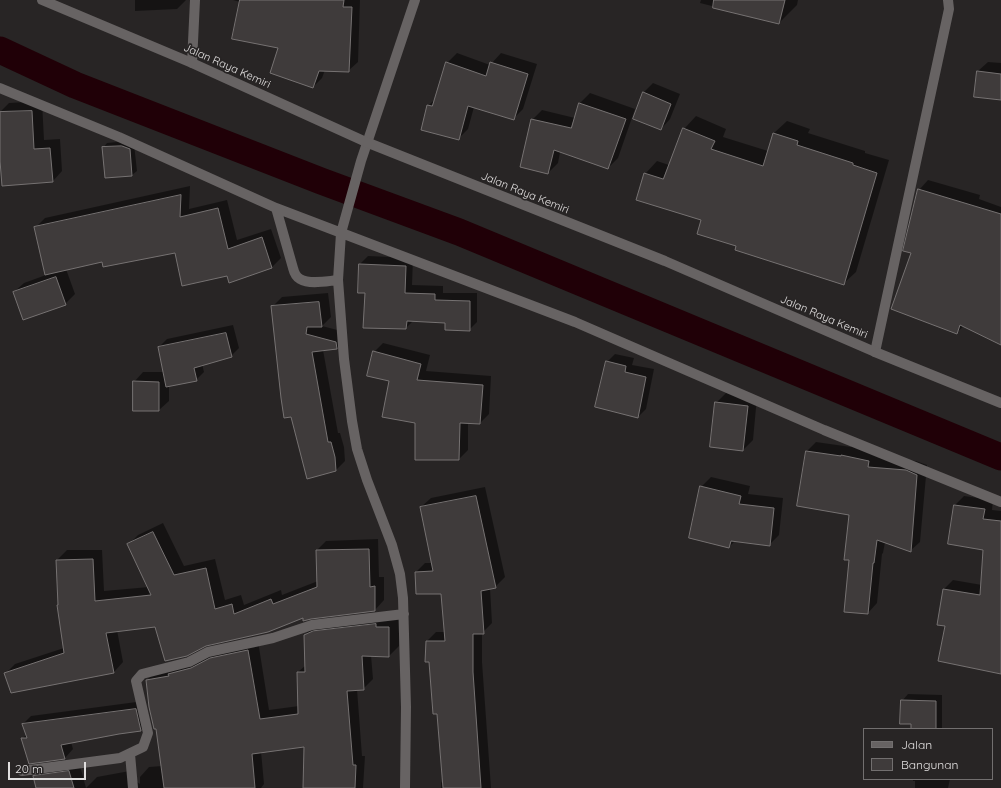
<!DOCTYPE html>
<html>
<head>
<meta charset="utf-8">
<style>
	body { margin:0 }
	#map { position:relative; width:1001px; height:788px; overflow:hidden; background:#282525; font-family:Quicksand,sans-serif }
	canvas { display:block }
	.legend { position:absolute; left:863px; top:728px; width:130px; height:52px; box-sizing:border-box; background:#282525; border:1px solid #726f6f; margin:0; padding:5px 7px; list-style:none; font-size:12px; color:#e0dede }
	.legend li { display:flex; align-items:center; gap:8px; height:20px }
	.legend b { width:20px; border:1px solid #726f6f }
	.scale { position:absolute; left:8px; top:762px; width:78px; height:18px; box-sizing:border-box; border:2px solid #e0dede; border-top:0; padding-left:5px; font-size:12px; line-height:14px; white-space:nowrap; color:#e0dede; -webkit-text-stroke:3px #282525; paint-order:stroke }
</style>
</head>
<body>
<div id="map">
<canvas width="1001" height="788"></canvas>
<ul class="legend">
<li><b style="height:5px;background:#676363"></b>Jalan</li>
<li><b style="height:11px;background:#3f3b3b"></b>Bangunan</li>
</ul>
<div class="scale">20 m</div>
</div>
<script>
const ctx = document.querySelector('canvas').getContext('2d');
ctx.lineJoin = 'round';
function fillPath(path, color) { ctx.fillStyle = color; ctx.fill(path, 'evenodd'); }
function stroke(path, color, width, dash) { ctx.strokeStyle = color; ctx.lineWidth = width; ctx.lineCap = dash ? 'butt' : 'round'; ctx.setLineDash(dash || []); ctx.stroke(path); }
function drawText(font, color, halo, rows, align = 'center') {
  ctx.font = font + ' Quicksand,sans-serif'; ctx.lineWidth = 3.5; ctx.setLineDash([]); ctx.textBaseline = 'middle'; ctx.strokeStyle = halo; ctx.fillStyle = color; for (const [text, x, y, turn = 0] of rows) {
    ctx.save(); ctx.translate(x, y); ctx.rotate((+turn || 0) * Math.PI / 180); ctx.textAlign = isNaN(turn) ? turn : align; if (halo) ctx.strokeText(text, 0, 0); ctx.fillText(text, 0, 0); ctx.restore();
  }
}
const shadow = new Path2D(`
	M135,0H186L177,9L135,11Z
	M233,0H360L358,62L348,71L325,70L322,78L313,87L240,2Z
	M701,0H798L797,5L779,23L700,3Z
	M457,53L490,65L501,53L537,64L523,109L513,119L474,107L468,129L458,139L428,106L435,99L447,63Z
	M988,62L1001,63V99L978,71Z
	M653,83L680,94L670,119L661,129L643,93Z
	M590,93L635,109L618,158L608,168L560,152L558,163L548,173L532,120L542,110L575,118L580,103Z
	M42,101L44,140L60,139L62,171L53,181L0,120V112L9,103Z
	M696,116L726,129L723,137L768,151L774,133L787,121L810,129L808,133L865,151V153L889,160L856,272L843,284L738,245L702,219L645,174L657,161L669,165L684,129Z
	M127,141L134,144L137,171L132,175L106,177L103,148L107,143Z
	M928,180L980,195L979,199L1001,207V344L964,326L956,333L912,252L919,190Z
	M190,186L189,209L227,200L237,240L271,229L281,258L272,267L227,275L176,251L103,261L66,269L75,294L65,304L14,292L24,283L46,275L35,228L45,218Z
	M368,256L413,258L412,285L443,286V293H477V322L469,330L446,322L414,320L406,328L366,292L360,264Z
	M328,293L331,317L322,326L345,332L346,339L336,349L323,350L338,433H340L344,447L345,461L336,470L272,307L282,297Z
	M233,325L239,348L231,356L202,364L204,372L196,380L169,385V401L159,410L134,382L143,372H164L159,347L167,339Z
	M383,343L430,355L426,371L491,376L489,414L480,423L468,422V450L459,459L416,422L374,352Z
	M615,354L634,358L632,365L654,369L646,409L638,417L607,362Z
	M726,393L757,397L753,440L743,450L716,403Z
	M816,442L851,447L852,446L878,451L877,457L916,461L927,465L920,542L910,551L885,542L883,553L882,554L877,603L868,613L850,559V514L807,451Z
	M711,477L750,486L748,494L783,498L779,535L769,545L735,541L729,547L701,487Z
	M485,487L505,577L495,587L490,588L492,623L482,633V662L491,788H441V783L443,780L438,713L427,641L436,632H445L442,593L416,572L425,563H432L421,507L431,498Z
	M964,496L993,500L992,510L1001,511V654L946,625L938,624L944,589L953,580L982,585L985,549L955,505Z
	M163,523L184,566L215,559L225,600L241,595L244,605L281,590L282,595L318,581L317,550L326,541L378,539L379,577H384V600L375,610L304,617L155,625L117,630L123,662L114,672L5,674L15,664L64,648L59,604L57,560L67,550H102L104,591L149,587L128,545L138,535Z
	M399,618V646L389,656L371,655L373,679L363,689H357L362,756H365L363,788H304L305,746L261,751L264,784L261,788H37L34,776L43,767L79,762L86,788L97,777L135,770L137,782L140,784V777L149,767L162,766L156,728L147,680L157,670L258,641L269,710L299,706L298,672L306,665L305,635L314,625Z
	M908,694L942,695V729H912V723L902,701Z
	M144,701L149,722L140,730L71,742L73,749L65,758L30,762L23,738L27,734L23,724L31,716Z
	M913,779H950L948,788H915V781H913Z`);
const canal = new Path2D(`
	M0,50L75,85L321,181L459,232L1001,457`);
const building = new Path2D(`
	M240,0H344L343,7H352L349,72L319,71L313,88L270,73L278,48L232,39Z
	M714,0H785L779,24L713,8Z
	M446,62L486,76L490,62L528,74L514,120L468,106L459,140L421,130L427,105L432,106Z
	M977,71L1001,74V100L974,97Z
	M643,92L671,104L661,130L633,119Z
	M579,103L626,119L608,169L554,150L548,174L520,167L531,119L571,128Z
	M32,111L34,149L50,148L53,182L2,186L0,161V112Z
	M683,128L715,141L711,149L763,166L773,133L798,141L797,145L853,163V165L877,173L844,285L735,250L736,246L697,234L701,220L636,200L644,173L663,179Z
	M122,146L130,149L132,176L105,178L102,147Z
	M918,189L1001,214V345L960,325L957,334L891,309L911,253L903,251Z
	M181,195L180,217L218,208L228,249L262,237L272,268L229,283L227,276L182,286L175,253L103,267L102,262L45,275L34,227Z
	M359,264L406,266L405,293L435,294V300L470,301V331L445,330V323L407,321L406,329L363,328L365,293H358Z
	M56,277L66,305L23,320L13,292Z
	M319,302L322,327H307L306,334L336,342L337,349L312,352L328,442H331L335,457L336,471L307,479L291,417L284,418L281,398L271,306Z
	M226,333L232,357L194,368L197,381L166,387L158,347Z
	M373,351L421,364L417,380L483,385L480,424L460,423L459,460H415V423L382,417L389,381L367,376Z
	M606,361L626,366L625,372L646,377L638,418L595,407Z
	M133,381L159,382V411H133Z
	M715,402L748,406L743,451L710,447Z
	M806,451L841,456V455L869,461L868,467L906,470L917,475L911,552L877,540L874,563H873L868,614L844,612L849,560H844L849,515L797,506Z
	M700,486L741,496L739,504L774,508L770,546L731,541L729,548L689,538Z
	M476,496L496,588L481,591L484,634H473V672L481,788H443L437,714H433L429,662H425L426,641H445L441,594H416L415,572L433,571L420,507Z
	M954,505L985,509L983,519L1001,521V674L938,661L945,626L937,625L943,589L980,595L983,550L948,544Z
	M153,532L174,575L206,568L215,609L232,604L234,614L271,599L273,604L317,587L316,550L369,549L370,587L375,586V611L311,619L303,621V618L268,632L206,646L187,656L165,661L155,627L106,633L114,673L11,693L4,673L64,653L57,605H58L56,560L93,559L95,601L151,595L127,544Z
	M376,624V627H389V657L362,656L364,690L347,691L353,765H356L355,788H303L304,747L252,754L255,788H164L156,729H154L149,707L146,680L169,676L168,674L191,668L210,658L248,650L260,719L298,714L297,672H305L304,635L313,631Z
	M901,700L936,701V729H911V724H900Z
	M136,709L141,731L119,734L61,745L65,759L29,764L21,738H27L22,724Z
	M69,771L74,788H36L33,776Z`);
const lane = new Path2D(`
	M875,352L949,9L948,0`);
const street = new Path2D(`
	M192,63L195,0
	M0,88L119,137L276,208L575,322L824,430L1001,502
	M276,208L293,268C294,272 296,277 300,279C310,285 327,281 338,280
	M130,754L133,788
	M22,771L120,758L143,747L148,733L136,681L142,674L189,662L208,652L273,638L312,625L404,614
	M405,788L406,707L403,598L400,574L392,545L367,480L357,449L352,421L344,359L338,280L341,233L361,161L415,0`);
const secondary = new Path2D(`
	M42,0L192,63L366,142L665,261L875,352L1001,403`);
const streetNames = [
	["Jalan Raya Kemiri",227,66,24],
	["Jalan Raya Kemiri",525,193,22],
	["Jalan Raya Kemiri",824,317,23]
];
fillPath(shadow, '#0007');
stroke(canal, '#200007', 27);
fillPath(building, '#3f3b3b');
stroke(building, '#767272', 1);
stroke(lane, '#676363', 10);
stroke(street, '#676363', 10);
stroke(secondary, '#676363', 10);
drawText('11px', '#e0dede', '#282525', streetNames);
</script>
</body>
</html>
